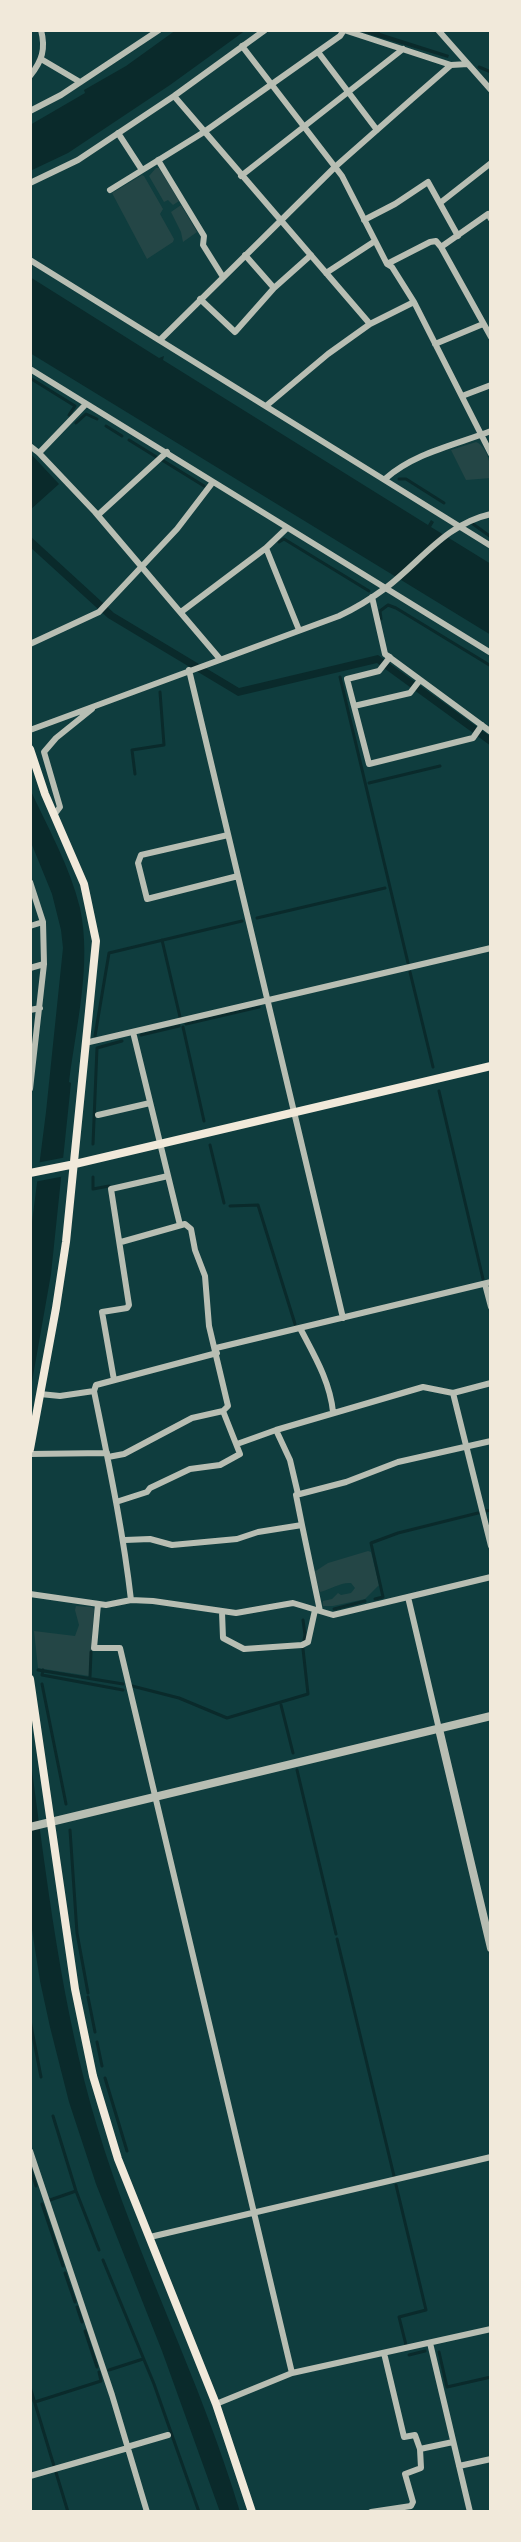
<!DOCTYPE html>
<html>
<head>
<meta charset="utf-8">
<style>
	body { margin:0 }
	#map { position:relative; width:521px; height:2542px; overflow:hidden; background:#0f3d3e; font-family:"Asap Condensed",sans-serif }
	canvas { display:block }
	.frame { position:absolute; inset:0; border:32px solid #f1e9da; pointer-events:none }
</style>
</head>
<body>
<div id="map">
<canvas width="521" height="2542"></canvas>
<div class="frame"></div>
</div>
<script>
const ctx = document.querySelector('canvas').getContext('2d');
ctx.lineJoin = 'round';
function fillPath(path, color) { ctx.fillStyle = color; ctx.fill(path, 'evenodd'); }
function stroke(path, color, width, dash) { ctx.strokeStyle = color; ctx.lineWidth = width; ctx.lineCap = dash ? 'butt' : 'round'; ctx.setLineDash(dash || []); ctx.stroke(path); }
const green = new Path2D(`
	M156,168H159L179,201L173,205L168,200L164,202L149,176Z
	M142,175L144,176L163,209L160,214L174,239L173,242L147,259L112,193Z
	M181,205L197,232L183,242L181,232L171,212Z
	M476,442C488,447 491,466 491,478L466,480L451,450Z
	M368,1551L371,1552L379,1585L365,1599L333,1606H323V1601L332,1599L338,1593L341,1595L351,1593L355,1588L351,1583C341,1582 331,1589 320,1592L314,1572L328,1563Z
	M76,1606L92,1607L94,1609L89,1676L38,1668L34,1631L75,1636L79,1625L75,1610Z`);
const water = new Path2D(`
	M176,30H246L170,85L68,153L30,171V125L85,93L84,90L126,66Z
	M355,30H379L380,33L449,55L448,58Z
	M30,277L159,358L164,356L163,360L428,525L431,520L434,522L431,527L491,564V635L30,353Z
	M30,453L59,484L30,510Z
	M30,536L114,613L239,688L378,655L491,737V746L377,663L238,696L108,618L30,547Z
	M30,789C48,828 70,867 80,908C92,964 76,1026 69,1082L71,1083L51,1274L30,1393V1238L46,1112L63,948L61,930L52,894L30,840Z
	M30,1756C47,1880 61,2006 97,2126C136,2257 201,2380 240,2512H220L162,2351L96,2184L69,2102L50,2027L40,1981L30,1917Z`);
const pier = new Path2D(`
	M67,1157L65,1176L34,1182L36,1163Z`);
const stream = new Path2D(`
	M479,67L491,72
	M30,378L75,406L69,415
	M76,423L86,414L97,419
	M106,426L122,436
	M129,440L158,458
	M162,460L204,486
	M399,479H406L444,503
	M473,524L491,537
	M279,542L284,539L369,591
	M381,619L380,611L388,605L396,608L491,666
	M340,677L408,963
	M135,774L132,750L164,745L160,692
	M369,783L440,766
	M257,918L385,888
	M162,940L180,1017
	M410,972L433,1067
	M186,1024L259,1007
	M183,1027L204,1121
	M141,1035L179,1026
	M95,1036L109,953L242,921
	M439,1091L483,1279
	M93,1144L97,1048L122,1041
	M210,1145L224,1203
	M93,1177V1189L109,1186
	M230,1206L258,1205L295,1324
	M486,1511L491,1510
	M375,1599L383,1597L371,1543L398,1533L478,1513
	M334,1609L365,1601
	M303,1620L305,1635L304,1640
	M38,1670L123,1684
	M43,1670L42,1675L123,1690
	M90,1677L91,1652
	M42,1684L66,1804
	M132,1686L179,1698L227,1718L308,1694L303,1649
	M281,1705L293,1753
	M297,1770L336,1934
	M70,1830L77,1933L88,1993
	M337,1939L394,2176
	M88,1997L95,2032
	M30,2020L41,2077
	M97,2042L102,2066
	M105,2078L127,2151
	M53,2116L76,2191L99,2250
	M30,2167L36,2186
	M396,2185L426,2310L399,2317L406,2345
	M50,2200L76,2191
	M42,2204L63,2266
	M103,2260L154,2384L199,2512
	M65,2273L75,2302
	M77,2307L82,2322
	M85,2331L97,2367
	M439,2352L447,2387L491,2377
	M409,2355L425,2351
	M109,2370L143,2359
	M30,2387L68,2512
	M30,2401H31
	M35,2402L101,2381L99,2372`);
const minor = new Path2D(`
	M344,30L451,65
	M438,30L491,90
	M242,46L342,176L387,264L392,267L414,302L491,454
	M318,52L377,130
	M41,59L80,82
	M30,76C42,61 46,49 41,30
	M174,96L370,324
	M30,111L61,95L159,30
	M118,133L142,170
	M158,160L204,236L203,245L223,277
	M241,176L403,49
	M30,183L78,160L174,96L265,30
	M110,190L204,132L340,36L344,30
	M440,203L491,163
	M364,220L395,204L428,182L458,236
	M441,247L491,337
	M245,255L274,288
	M30,260L491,546
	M387,264L430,242L436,241L441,247L488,214L491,219
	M326,273L375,241
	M200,299L235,332L274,288L311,255
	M160,340L335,167L412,99L451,65L468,64
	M435,344L483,324
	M30,369L491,653
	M462,396L491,385
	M266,406L328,354L370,324L414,302
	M30,446L39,453L95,512L220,659
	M39,453L86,404
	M385,479C414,453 455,445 491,431
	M98,515L167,452
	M266,548L299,630
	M372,597L385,654L491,732
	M181,612L266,548L287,528
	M30,644L99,612L177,529L213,482
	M390,657L379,671L347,679L369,764L473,738L482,725
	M189,670L343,1318
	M354,706L410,693L420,680
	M30,730L339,616C356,608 372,598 387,587C422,560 446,524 491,514
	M54,815L60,807L44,752L56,738L92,709
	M228,835L141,855L138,863L147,899L238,876
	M30,882L43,922L44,964L30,1089
	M30,926L43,922
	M30,968L44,964
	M30,1010L40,1008
	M133,1032L180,1225
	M85,1043L491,948
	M98,1115L150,1103
	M485,1284L491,1307
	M300,1328C314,1355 330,1381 333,1412
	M216,1348L491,1282
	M114,1380L102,1312L127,1308L129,1305L111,1189L168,1176
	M453,1393L491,1383
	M40,1394L60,1396L94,1391
	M276,1430L290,1460L298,1494
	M237,1444L276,1430L423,1387L453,1393L491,1546
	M30,1454L107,1453
	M108,1457L124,1454L192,1418L223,1411
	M116,1502L147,1492L150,1488L190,1469L220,1465L240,1454L223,1411L228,1406L209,1326L205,1276L195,1250L191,1229L185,1224L121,1242
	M302,1525L320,1611
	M125,1540L150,1539L172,1545L237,1539L258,1532L302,1525L296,1495L346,1482L398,1462L491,1441
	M30,1594L106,1605L131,1600L153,1601L236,1613L293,1603L333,1615L491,1577
	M408,1597L439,1729
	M131,1600C123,1530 108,1460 94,1391L96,1385L217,1353
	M98,1604L94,1648H120L292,2373
	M222,1612L223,1638L244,1649L302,1645L308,1642L315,1610
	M30,2151L112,2395L147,2512
	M150,2237L491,2157
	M430,2343L470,2512
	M384,2353L404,2437L415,2435L420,2449L453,2442
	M216,2404L292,2373L491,2329
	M127,2447L168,2435
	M459,2466L491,2459
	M30,2476L128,2448
	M371,2512L411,2506L413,2502L405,2474L421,2468L420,2449`);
const tertiary = new Path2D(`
	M439,1729L491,1948
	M30,1827L491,1716`);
const secondary = new Path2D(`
	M30,749L45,794L84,884L96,941L66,1242L56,1308L30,1449
	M30,1173L75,1164L491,1066
	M30,1679L75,1989L93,2076L118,2159L216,2404L252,2512`);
fillPath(green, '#244646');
fillPath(water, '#0a2a2b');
fillPath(pier, '#0f3d3e');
stroke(stream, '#0a2a2b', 3);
stroke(minor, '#b8beb3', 6);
stroke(tertiary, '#b8beb3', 8);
stroke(secondary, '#f1e9da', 8);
</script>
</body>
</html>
